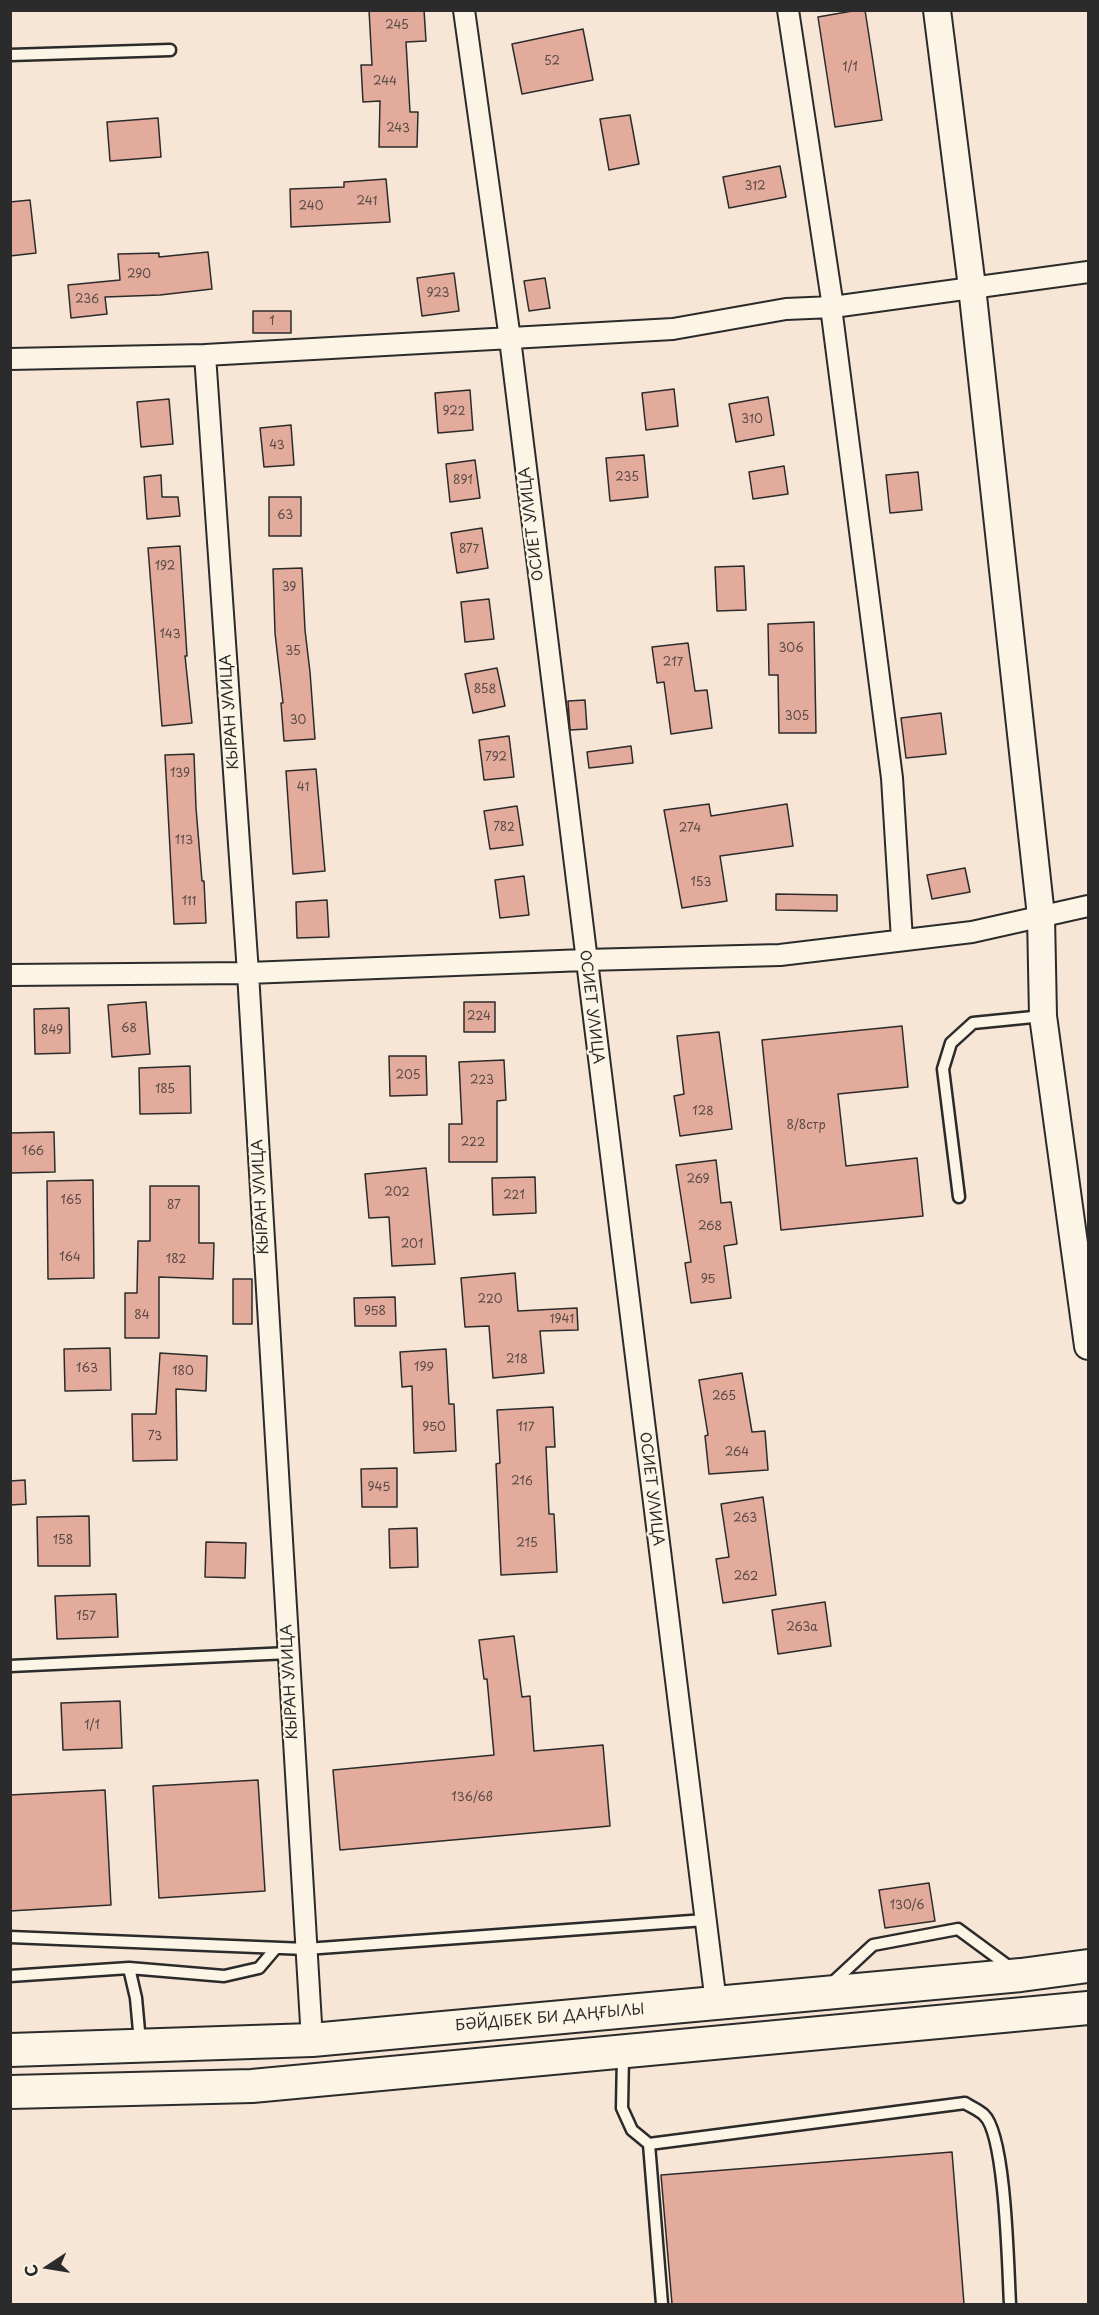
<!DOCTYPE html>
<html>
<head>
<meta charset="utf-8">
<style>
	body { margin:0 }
	#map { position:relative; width:1099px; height:2315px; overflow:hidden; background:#f7e6d6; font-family:"Playpen Sans",sans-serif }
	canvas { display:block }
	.frame { position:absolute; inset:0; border:12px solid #2b2b2b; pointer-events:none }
	.north { position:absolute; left:18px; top:2237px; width:60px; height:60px; -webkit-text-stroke:4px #fcf5e5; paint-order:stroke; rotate:258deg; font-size:16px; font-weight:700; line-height:24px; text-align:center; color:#2b2b2b }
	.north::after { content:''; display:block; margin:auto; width:21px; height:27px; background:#2b2b2b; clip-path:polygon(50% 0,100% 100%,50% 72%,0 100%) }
</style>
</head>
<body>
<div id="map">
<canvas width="1099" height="2315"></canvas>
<div class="frame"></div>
<div class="north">С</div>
</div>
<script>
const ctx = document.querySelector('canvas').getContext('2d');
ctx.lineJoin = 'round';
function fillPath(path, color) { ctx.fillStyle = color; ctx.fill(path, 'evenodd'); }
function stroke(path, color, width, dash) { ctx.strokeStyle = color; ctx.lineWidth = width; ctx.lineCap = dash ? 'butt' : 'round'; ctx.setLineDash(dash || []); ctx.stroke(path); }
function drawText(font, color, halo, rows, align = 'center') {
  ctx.font = font + ' "Playpen Sans",sans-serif'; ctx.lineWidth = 5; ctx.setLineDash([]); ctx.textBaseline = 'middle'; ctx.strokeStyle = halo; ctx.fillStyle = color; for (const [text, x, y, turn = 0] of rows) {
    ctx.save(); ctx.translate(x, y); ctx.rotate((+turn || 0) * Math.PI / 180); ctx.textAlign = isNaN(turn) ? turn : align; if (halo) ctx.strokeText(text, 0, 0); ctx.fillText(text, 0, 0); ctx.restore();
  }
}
const building = new Path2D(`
	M369,10H424L426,41L406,42L410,112H418L417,147H379L380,101L363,102L361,65H372Z
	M858,10H865L882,120L835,127L818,17Z
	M583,29L593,80L522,94L512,44Z
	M630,115L639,164L609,170L600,119Z
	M158,118L161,157L110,161L107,122Z
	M780,166L786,197L729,208L723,177Z
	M386,179L390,222L291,227L290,189L344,187V182Z
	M30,200L36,253L10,256V202Z
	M208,252L212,289L160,295L105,297L107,314L71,318L68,285L120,280L118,254L159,253V257Z
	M454,273L459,311L422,316L417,278Z
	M545,278L550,308L529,311L524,281Z
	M253,311H291V333H253Z
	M674,389L678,426L646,430L642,393Z
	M470,390L473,430L438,433L435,393Z
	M768,397L774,435L736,442L729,404Z
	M169,399L173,444L141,447L137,402Z
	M291,425L294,465L264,467L260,428Z
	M644,455L648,497L610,501L606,458Z
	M475,460L480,498L450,502L446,464Z
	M784,466L788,494L753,499L749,472Z
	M918,472L922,510L890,513L886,475Z
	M161,475L162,497H178L180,516L147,519L144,477Z
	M269,497H301V536H269Z
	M482,528L488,568L457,573L451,533Z
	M180,546L187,656H185L192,723L162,726L148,548Z
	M744,566L746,610L717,611L715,567Z
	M302,568L305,630L310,672L315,739L284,741L281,703H283L275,633L273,569Z
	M489,599L494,639L465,642L461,602Z
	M814,622L816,733H779L778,675H769L768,624Z
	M688,643L695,691L707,690L712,728L671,734L664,682L657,683L652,647Z
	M497,668L505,706L473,713L465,674Z
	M585,700L587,729L570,730L568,701Z
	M941,713L946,754L906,758L901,718Z
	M509,736L514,777L484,780L479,740Z
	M631,746L633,763L589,768L587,752Z
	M194,754L196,808L202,881H204L206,923L174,924L165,755Z
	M316,769L325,871L293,874L286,771Z
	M709,804L711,816L787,804L793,846L720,856L727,901L682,908L664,810Z
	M517,806L523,845L490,849L484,811Z
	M965,868L970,892L932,899L927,875Z
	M524,876L529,915L500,918L495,880Z
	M776,894L837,895V911L776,910Z
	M327,900L329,937L297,938L296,902Z
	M146,1002L150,1054L112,1057L108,1005Z
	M464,1002H495V1032H464Z
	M69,1008L70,1053L35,1054L34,1009Z
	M902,1026L908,1087L838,1094L846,1166L917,1158L923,1216L781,1230L762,1040Z
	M719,1032L732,1129L680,1136L674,1096L684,1094L677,1036Z
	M389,1056H426L427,1095L390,1096Z
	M504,1060L506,1100L497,1101V1162H449V1124H462L459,1062Z
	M190,1066L191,1113L140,1114L139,1068Z
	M54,1132L55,1172L10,1173V1133Z
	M716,1160L721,1203L731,1202L737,1244L724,1246L731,1298L691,1303L685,1263L691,1262L676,1165Z
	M426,1168L435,1264L392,1266L389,1217L369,1218L365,1174Z
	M535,1177L536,1213L493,1215L492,1178Z
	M93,1180L94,1278L48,1279L47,1181Z
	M150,1186H199V1243H214L213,1279L159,1277V1338H125V1293H137L138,1241H150Z
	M515,1273L518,1311L577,1308L578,1330L540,1331L544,1373L493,1378L489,1326L465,1327L461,1278Z
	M233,1279H252V1324H233Z
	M395,1297L396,1326H355L354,1298Z
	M110,1348L111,1390L65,1391L64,1349Z
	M446,1349L449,1404H454L456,1451L414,1453L412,1386L402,1387L400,1352Z
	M160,1353L207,1356L206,1391L176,1389L177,1460L133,1461L132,1414H156Z
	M742,1373L752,1432L765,1431L768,1470L709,1474L705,1436L708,1435L699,1380Z
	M553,1407L555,1447H546L549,1514H554L557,1572L501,1575L496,1464L500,1463L497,1410Z
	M397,1468V1507H362L361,1469Z
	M25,1480L26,1504L10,1505V1481Z
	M763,1497L776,1595L723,1603L716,1559L729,1557L721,1504Z
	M89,1516L90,1566H38L37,1517Z
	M417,1528L418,1567L390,1568L389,1529Z
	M206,1542L246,1543L245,1578L205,1577Z
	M116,1594L118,1637L57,1639L55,1596Z
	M825,1602L831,1646L778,1654L772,1610Z
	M514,1636L522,1697L530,1696L534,1751L603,1745L610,1826L340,1850L333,1770L494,1755L487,1679H484L479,1640Z
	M120,1701L122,1748L63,1750L61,1703Z
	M258,1780L265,1891L159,1898L153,1786Z
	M105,1790L111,1905L10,1911V1795Z
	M929,1883L935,1921L885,1928L879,1890Z
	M952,2152L964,2304H672L661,2175Z`);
const service = new Path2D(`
	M10,55L170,50
	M959,1197L943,1069L951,1043L973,1023L1043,1016
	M10,1666L289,1653
	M10,1937L306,1949L705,1920
	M129,1968L224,1976L259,1968L276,1948
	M10,1976L129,1968L136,1998L140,2042
	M831,1984L873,1945L958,1929L1011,1968
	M623,2055L622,2108L632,2130L649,2144L965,2103C971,2107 979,2110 984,2115C1006,2135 1008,2270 1010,2304
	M649,2144L662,2304`);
const minor = new Path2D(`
	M464,10L510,339L716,2003
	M788,10L833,307
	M831,307L892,778L902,940
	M205,355L248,973L312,2040
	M10,359L205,355L673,329L786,309L833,307L1088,272
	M10,975L248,973L585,960L780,955L972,932L1088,906`);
const tertiary = new Path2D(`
	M937,10L972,287L1041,916L1043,1016L1088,1346`);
const primary = new Path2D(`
	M10,2050L312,2040L1021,1975L1088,1966
	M10,2092L252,2086L1088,2008`);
const numberNames = [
	["245",397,26],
	["52",552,62],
	["1/1",850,68],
	["244",385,82],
	["243",398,129],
	["312",755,187],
	["241",367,202],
	["240",311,207],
	["290",139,275],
	["923",438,294],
	["236",87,300],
	["1",272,322],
	["922",454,412],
	["310",752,420],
	["43",277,446],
	["235",627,478],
	["891",463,481],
	["63",285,516],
	["877",469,550],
	["192",165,567],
	["39",289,588],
	["143",170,635],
	["306",791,649],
	["35",293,652],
	["217",673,663],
	["858",485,690],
	["305",797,717],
	["30",298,721],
	["792",496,758],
	["139",180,774],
	["41",303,788],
	["782",504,828],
	["274",690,829],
	["113",184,841],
	["153",701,883],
	["111",189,902],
	["224",479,1017],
	["68",129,1029],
	["849",52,1031],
	["205",408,1076],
	["223",482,1081],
	["185",165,1090],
	["128",703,1112],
	["8/8стр",806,1126],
	["222",473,1143],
	["166",33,1152],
	["269",698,1180],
	["202",397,1193],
	["221",514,1196],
	["165",71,1201],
	["87",174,1206],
	["268",710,1227],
	["201",412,1245],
	["164",70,1258],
	["182",176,1260],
	["95",708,1280],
	["220",490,1300],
	["958",375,1312],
	["84",142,1316],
	["1941",562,1320],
	["218",517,1360],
	["199",424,1368],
	["163",87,1369],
	["180",183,1372],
	["265",724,1397],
	["950",434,1428],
	["117",526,1428],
	["73",155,1437],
	["264",737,1453],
	["216",522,1482],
	["945",379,1488],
	["263",745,1519],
	["158",63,1541],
	["215",527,1544],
	["262",746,1577],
	["157",86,1617],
	["263а",802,1628],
	["1/1",92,1726],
	["136/6в",472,1798],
	["130/6",907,1906]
];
const streetNames = [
	["ОСИЕТ УЛИЦА",532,524,-97],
	["КЫРАН УЛИЦА",230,712,-94],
	["ОСИЕТ УЛИЦА",591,1007,83],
	["КЫРАН УЛИЦА",261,1197,-93],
	["ОСИЕТ УЛИЦА",651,1489,83],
	["КЫРАН УЛИЦА",290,1682,-93],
	["БӘЙДІБЕК БИ ДАҢҒЫЛЫ",550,2018,-5]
];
fillPath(building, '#e3ab9b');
stroke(building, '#2b2b2b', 1.5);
stroke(service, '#2b2b2b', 15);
stroke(minor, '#2b2b2b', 24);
stroke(tertiary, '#2b2b2b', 30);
stroke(primary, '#2b2b2b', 36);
stroke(service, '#fcf5e5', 10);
stroke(minor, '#fcf5e5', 20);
stroke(tertiary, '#fcf5e5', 26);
stroke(primary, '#fcf5e5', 32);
drawText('12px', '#594b47', null, numberNames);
drawText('15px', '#2b2b2b', '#fcf5e5', streetNames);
</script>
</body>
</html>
